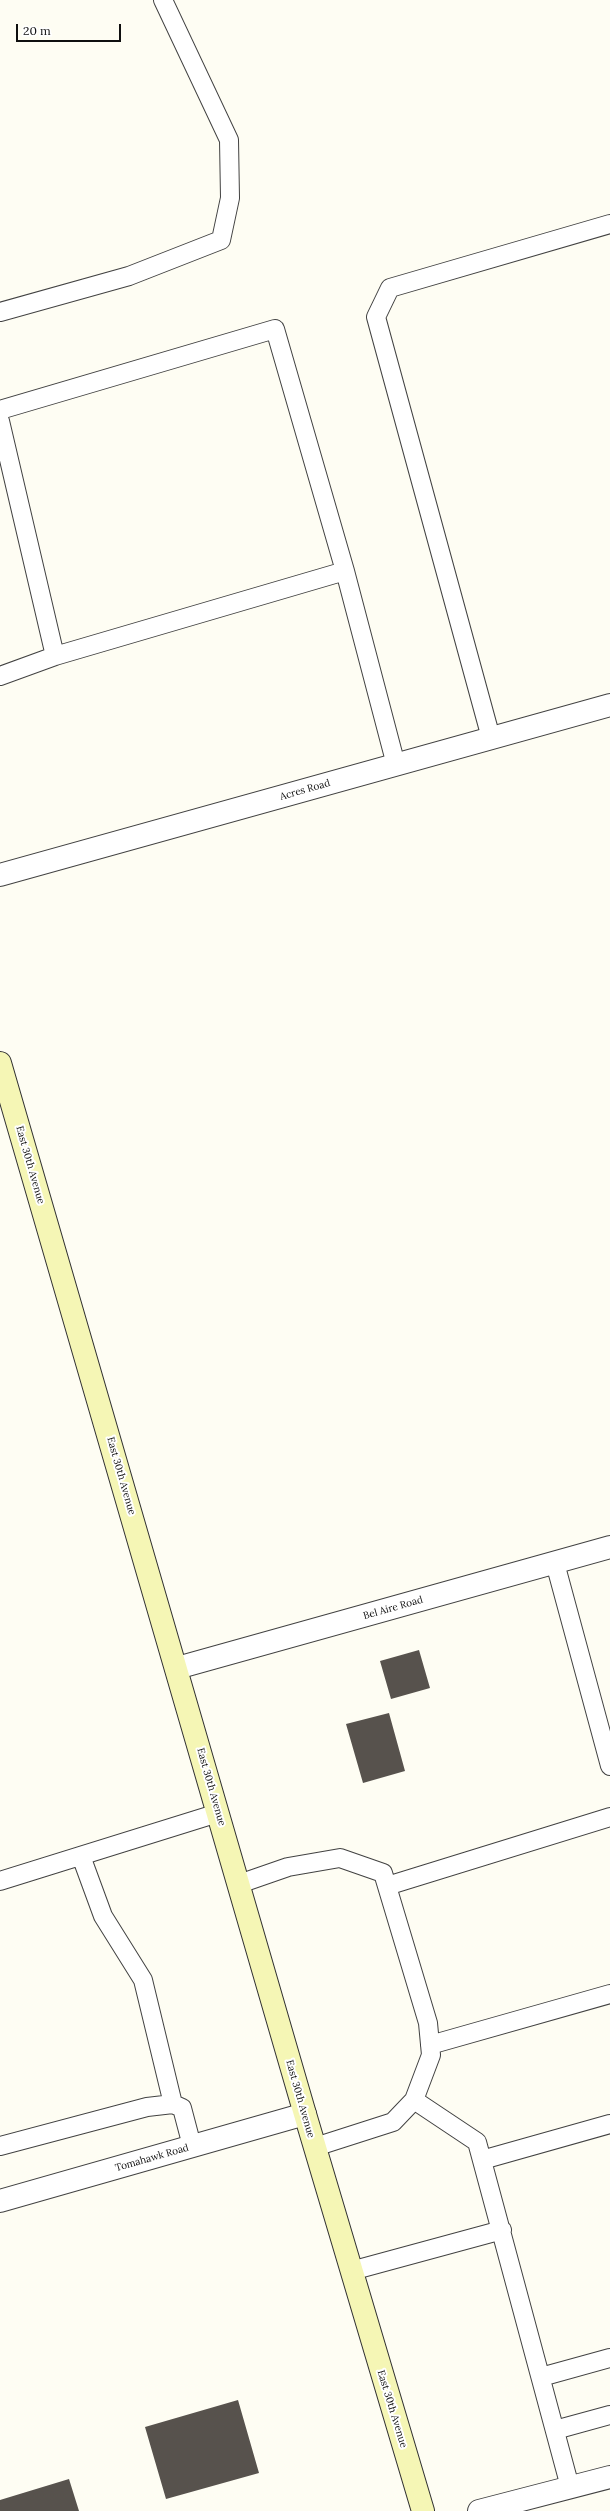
<!DOCTYPE html>
<html>
<head>
<meta charset="utf-8">
<style>
	body { margin:0 }
	#map { position:relative; width:610px; height:2511px; overflow:hidden; background:#fefdf3; font-family:Lora,serif }
	canvas { display:block }
	.scale { position:absolute; left:16px; top:24px; width:105px; height:18px; box-sizing:border-box; border:2px solid #0f0f0f; border-top:0; padding-left:5px; font-size:12px; line-height:14px; white-space:nowrap; color:#0f0f0f; -webkit-text-stroke:3px #fff; paint-order:stroke }
</style>
</head>
<body>
<div id="map">
<canvas width="610" height="2511"></canvas>
<div class="scale">20 m</div>
</div>
<script>
const ctx = document.querySelector('canvas').getContext('2d');
ctx.lineJoin = 'round';
function fillPath(path, color) { ctx.fillStyle = color; ctx.fill(path, 'evenodd'); }
function stroke(path, color, width, dash) { ctx.strokeStyle = color; ctx.lineWidth = width; ctx.lineCap = dash ? 'butt' : 'round'; ctx.setLineDash(dash || []); ctx.stroke(path); }
function drawText(font, color, halo, rows, align = 'center') {
  ctx.font = font + ' Lora,serif'; ctx.lineWidth = 4; ctx.setLineDash([]); ctx.textBaseline = 'middle'; ctx.strokeStyle = halo; ctx.fillStyle = color; for (const [text, x, y, turn = 0] of rows) {
    ctx.save(); ctx.translate(x, y); ctx.rotate((+turn || 0) * Math.PI / 180); ctx.textAlign = isNaN(turn) ? turn : align; if (halo) ctx.strokeText(text, 0, 0); ctx.fillText(text, 0, 0); ctx.restore();
  }
}
const building = new Path2D(`
	M419,1650L430,1688L391,1699L380,1661Z
	M389,1713L405,1771L363,1783L346,1724Z
	M238,2400L259,2473L166,2499L145,2427Z
	M69,2479L79,2511H0V2500Z`);
const lane = new Path2D(`
	M0,312L129,276L221,240L230,198L229,140L163,0
	M0,410L275,329L345,571L396,765
	M0,421L55,656L0,676
	M55,656L345,571
	M491,738L376,317L390,288L610,224
	M555,1563L610,1766
	M81,1856L103,1916L143,1980L173,2104
	M0,1881L218,1813
	M239,1884L288,1867L340,1858L383,1873L428,2023L431,2055L414,2100L393,2122L315,2147
	M387,1886L610,1817
	M430,2045L610,1994
	M414,2100L477,2142L570,2487
	M0,2146L147,2107L173,2104L182,2108L192,2146
	M482,2160L610,2124
	M351,2271L502,2230
	M541,2377L610,2358
	M555,2430L610,2415`);
const street = new Path2D(`
	M0,875L610,705
	M177,1668L610,1547
	M0,2201L305,2114
	M479,2511L610,2477`);
const secondary = new Path2D(`
	M0,1063L305,2114L423,2511`);
const streetNames = [
	["Acres Road",305,790,-16],
	["East 30th Avenue",30,1165,74],
	["East 30th Avenue",121,1476,74],
	["Bel Aire Road",393,1608,-16],
	["East 30th Avenue",211,1787,74],
	["East 30th Avenue",300,2099,74],
	["Tomahawk Road",152,2158,-16],
	["East 30th Avenue",392,2409,73]
];
fillPath(building, '#57524d');
stroke(lane, '#424242', 20);
stroke(street, '#424242', 24);
stroke(secondary, '#313131', 24);
stroke(lane, '#fff', 18);
stroke(street, '#fff', 22);
stroke(secondary, '#f5f6b5', 22);
drawText('10px', '#0f0f0f', '#fff', streetNames);
</script>
</body>
</html>
